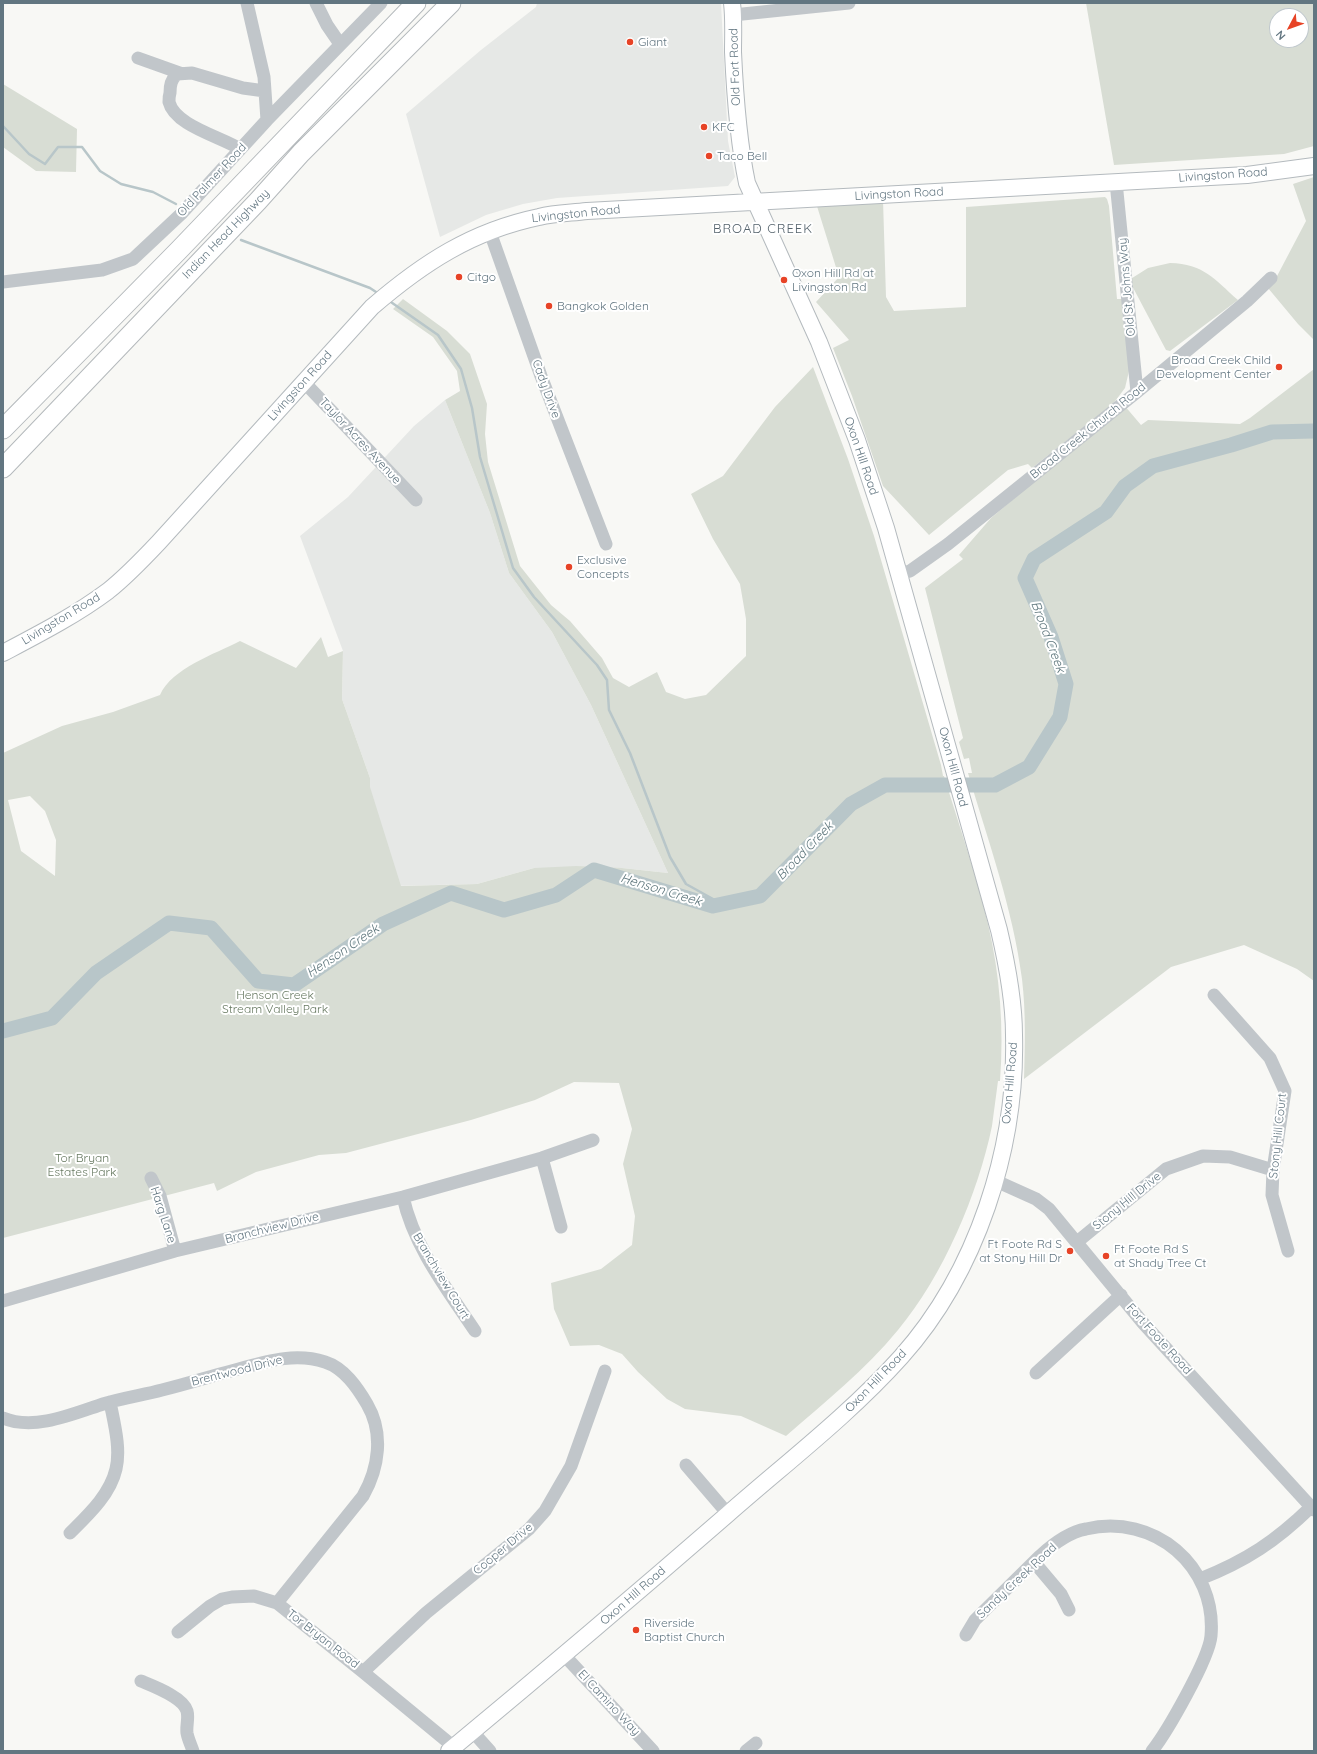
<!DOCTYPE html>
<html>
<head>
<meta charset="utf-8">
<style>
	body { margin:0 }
	#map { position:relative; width:1317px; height:1754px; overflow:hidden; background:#f8f8f5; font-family:Quicksand,sans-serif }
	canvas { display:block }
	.frame { position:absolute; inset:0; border:4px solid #627681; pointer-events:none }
	.north { position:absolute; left:1269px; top:8px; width:40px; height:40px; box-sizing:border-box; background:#fff; border:1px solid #c0c8cd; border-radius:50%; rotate:229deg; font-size:11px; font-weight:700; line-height:16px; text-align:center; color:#627681 }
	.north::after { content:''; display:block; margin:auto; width:14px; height:18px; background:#e74326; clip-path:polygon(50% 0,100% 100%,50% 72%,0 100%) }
</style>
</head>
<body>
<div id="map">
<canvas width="1317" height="1754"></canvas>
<div class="frame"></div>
<div class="north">N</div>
</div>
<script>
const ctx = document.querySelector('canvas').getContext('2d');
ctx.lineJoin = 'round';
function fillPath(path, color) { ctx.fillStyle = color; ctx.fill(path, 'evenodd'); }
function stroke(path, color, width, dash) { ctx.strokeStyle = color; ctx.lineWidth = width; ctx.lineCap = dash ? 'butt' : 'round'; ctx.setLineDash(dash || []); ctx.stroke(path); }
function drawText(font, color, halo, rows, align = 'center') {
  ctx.font = font + ' Quicksand,sans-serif'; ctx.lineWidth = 4; ctx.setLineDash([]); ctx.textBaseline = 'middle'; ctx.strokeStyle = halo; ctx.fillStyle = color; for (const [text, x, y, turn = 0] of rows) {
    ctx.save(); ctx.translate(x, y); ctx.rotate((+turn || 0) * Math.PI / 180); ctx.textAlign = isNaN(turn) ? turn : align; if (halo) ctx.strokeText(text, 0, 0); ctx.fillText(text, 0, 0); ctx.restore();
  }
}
const built = new Path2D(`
	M537,3H721L728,141L735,177L728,186L557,198L523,204L486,215L440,237L406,114L481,50L536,7Z
	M445,400L490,513L509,573L552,632L575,675L591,705L668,873L622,868H534L477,884L393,886L365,824L370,778L342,699L343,651L300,536L348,497L414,426Z`);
const green = new Path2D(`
	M1086,3H1314V146L1284,154L1114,165ZM1277,16H1301V40H1277Z
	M3,84L77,129L76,172L36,171L3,147Z
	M1314,177V340L1298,324L1268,288L1276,278L1306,221L1293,184Z
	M1105,197L1107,199L1109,206L1117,299H1123L1129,371L1125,388L1113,404L1032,468L1028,464L1008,470L929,535L883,486L852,396L833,348L849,340L816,302L839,277L816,203L883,200L886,297L894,311L966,307V207Z
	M1170,263C1204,264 1214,279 1238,300L1170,351L1166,350L1129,280L1148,268Z
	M403,299L447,331L470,354L487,404L485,434L488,462L520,566L551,605L570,621L602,658L613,678L629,687L657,672L666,692L685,699L706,695L746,656V619L740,584L713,539L691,494L723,476L775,407L813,367L848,459L874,536L941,765L943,776H944C959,825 976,874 988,924C1000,975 1004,1028 1000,1081H998C996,1096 994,1111 992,1126C978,1194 943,1276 898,1330C865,1370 825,1402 786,1436L741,1416L685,1409L667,1399L638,1372L622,1354L599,1345L570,1346L554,1309L551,1283L601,1269L632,1245L635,1216L623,1164L632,1129L619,1083L574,1082L535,1100L471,1120L346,1153L319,1155L256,1172L217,1191L214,1183L3,1238V753L62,726L113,712L160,695C172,668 215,654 240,641L296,668L321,637L328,657L343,651L342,699L370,778V787L401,886L477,884L534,868L576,866L622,868L668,873L591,705L552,632L509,573L490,513L445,400L460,391L457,371L433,337L393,309ZM30,796L45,811L56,840L55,876L21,851L8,800Z
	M1314,369V981L1297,969L1244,945L1171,967L1024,1079C1025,1046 1026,1013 1022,979C1013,909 988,841 968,773H972L969,758L964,759L959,742L963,738L925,588L963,559L959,555L991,518L1124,405L1141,425L1148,420L1240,424L1250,418Z`);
const stream = new Path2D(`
	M3,126L29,154L45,164L58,147H82L100,171L121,184L153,192L176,204
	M241,240L370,288L379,294
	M388,300L438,335L461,369L472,408L480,457L513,568L534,597L597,665L607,680L609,710L630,753L670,857L686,884L722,904`);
const river = new Path2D(`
	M3,1031L52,1018L96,973L169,923L211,928L258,981L294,985L383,924L451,893L504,910L556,895L594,870L713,906L760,896L851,804L885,785H995L1029,767L1060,717L1066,684L1051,637L1025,578L1034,559L1106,512L1125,486L1153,466L1231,445L1272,432L1314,431`);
const minor = new Path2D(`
	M247,3L264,77L267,120
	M316,3L327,25L340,44
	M733,15L849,3
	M138,58L180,73
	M240,149C222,137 175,126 169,102C169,100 169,96 170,93C170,85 171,80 177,74L192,73L243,88L265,91
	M1116,182L1137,392
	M490,232L541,376L606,544
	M3,282L102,270L133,259L181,214L267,120L381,3
	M304,382L416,500
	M899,574L910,571L948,544L1137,392L1247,301L1271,278
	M1214,995L1270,1058L1285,1091L1273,1170L1272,1195L1288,1251
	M542,1158L561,1227
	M151,1178L160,1196L175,1251
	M996,1181L1036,1199L1049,1209L1143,1323L1314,1510
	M403,1197C414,1247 447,1289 475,1331
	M1077,1242L1166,1169L1203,1156L1230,1157L1273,1170
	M3,1301L175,1251L403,1197L542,1158L593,1140
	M1036,1373L1121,1295
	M3,1418C34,1431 73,1414 103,1404C122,1398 143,1395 162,1390C187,1384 211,1376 235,1370C265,1362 294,1352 325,1362C344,1368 357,1387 367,1404C384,1433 379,1468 363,1496L277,1603
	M686,1465L728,1514
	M70,1533C88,1515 110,1495 116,1469C121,1448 114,1423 110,1402
	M1034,1562L1061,1594L1069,1610
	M1200,1579C1246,1561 1276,1541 1311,1507
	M178,1632L210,1606L222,1599L232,1597L254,1596L277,1603L363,1672L454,1747
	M966,1635L975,1620L982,1613L1040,1556C1052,1545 1069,1532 1086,1529C1154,1513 1217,1566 1211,1636C1209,1659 1167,1732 1152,1751
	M564,1655L653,1751
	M363,1672L426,1613L529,1529L545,1511L571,1466L605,1371
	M141,1681C153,1686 183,1697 187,1711C189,1718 186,1726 187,1733C188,1739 191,1745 193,1751
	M473,1732L490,1751
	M746,1751L756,1743`);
const major = new Path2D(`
	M3,653C39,634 76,615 108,591C127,576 143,559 159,542L372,307C423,263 472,231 539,217C555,213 571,213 587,211L1247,175L1314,166
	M449,1751C543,1673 636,1594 728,1514C786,1463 849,1415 901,1357C977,1272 1017,1148 1014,1035C1014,999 1007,964 999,930L886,528L857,440L819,342L747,183C738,140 735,96 733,52C733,36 734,19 732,3`);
const highway = new Path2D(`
	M3,429L179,250L416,3
	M3,468L258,201L301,153L451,3`);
const markers = [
	[630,42,4,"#e74326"],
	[704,127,4,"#e74326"],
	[709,156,4,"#e74326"],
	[459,277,4,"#e74326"],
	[784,280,4,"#e74326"],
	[549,306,4,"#e74326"],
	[1279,367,4,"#e74326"],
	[569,567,4,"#e74326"],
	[1070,1251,4,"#e74326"],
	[1106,1256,4,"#e74326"],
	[636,1630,4,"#e74326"]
];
const poiNames = [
	["Giant",638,42],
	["KFC",712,127],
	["Taco Bell",717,156],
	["Oxon Hill Rd at",792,273],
	["Livingston Rd",792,287],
	["Citgo",467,277],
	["Bangkok Golden",557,306],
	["Broad Creek Child",1271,360,"right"],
	["Development Center",1271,374,"right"],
	["Exclusive",577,560],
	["Concepts",577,574],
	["Ft Foote Rd S",1062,1244,"right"],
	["at Stony Hill Dr",1062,1258,"right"],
	["Ft Foote Rd S",1114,1249],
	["at Shady Tree Ct",1114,1263],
	["Riverside",644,1623],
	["Baptist Church",644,1637]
];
const streetNames = [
	["Old Fort Road",735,67,-92],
	["Livingston Road",1223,175,-4],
	["Old Palmer Road",212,180,-47],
	["Livingston Road",899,194,-3],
	["Livingston Road",576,214,-6],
	["Indian Head Highway",226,234,-46],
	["Old St Johns Way",1127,287,-95],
	["Livingston Road",300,386,-48],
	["Cady Drive",546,389,70],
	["Broad Creek Church Road",1088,431,-39],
	["Taylor Acres Avenue",360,441,47],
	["Oxon Hill Road",861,456,71],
	["Livingston Road",61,619,-31],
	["Oxon Hill Road",953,767,75],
	["Oxon Hill Road",1010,1083,-85],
	["Stony Hill Court",1278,1136,-84],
	["Stony Hill Drive",1127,1201,-39],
	["Harg Lane",163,1215,72],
	["Branchview Drive",272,1228,-14],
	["Branchview Court",441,1276,59],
	["Fort Foote Road",1159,1339,48],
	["Brentwood Drive",237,1371,-14],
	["Oxon Hill Road",876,1381,-46],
	["Cooper Drive",503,1549,-40],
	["Sandy Creek Road",1017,1581,-43],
	["Oxon Hill Road",633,1596,-41],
	["Tor Bryan Road",323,1639,38],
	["El Camino Way",609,1703,47]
];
const parkNames = [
	["Henson Creek",275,995],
	["Stream Valley Park",275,1009],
	["Tor Bryan",82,1158],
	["Estates Park",82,1172]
];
const neighbourhoodNames = [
	["BROAD CREEK",763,229]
];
const waterNames = [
	["Broad Creek",1048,637,69],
	["Broad Creek",805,851,-46],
	["Henson Creek",661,890,17],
	["Henson Creek",343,951,-34]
];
fillPath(built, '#e6e8e6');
fillPath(green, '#d8ddd4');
stroke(stream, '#b8c6c9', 2.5);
stroke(river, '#b8c6c9', 15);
stroke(major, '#b4babe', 18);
stroke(highway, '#b4b9bc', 21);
stroke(minor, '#c1c6ca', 13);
stroke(major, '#fff', 16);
stroke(highway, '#fff', 19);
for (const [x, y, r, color] of markers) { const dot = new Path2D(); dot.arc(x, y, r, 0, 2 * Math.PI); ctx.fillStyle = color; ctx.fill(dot); stroke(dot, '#fff', 1.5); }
drawText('12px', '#627681', '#fff', poiNames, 'left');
drawText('12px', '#627681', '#fff', streetNames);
drawText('12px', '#677961', '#fff', parkNames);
ctx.letterSpacing = '1px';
drawText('13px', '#55636c', '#fff', neighbourhoodNames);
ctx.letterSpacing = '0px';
drawText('italic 13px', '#5e767c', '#fff', waterNames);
</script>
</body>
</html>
